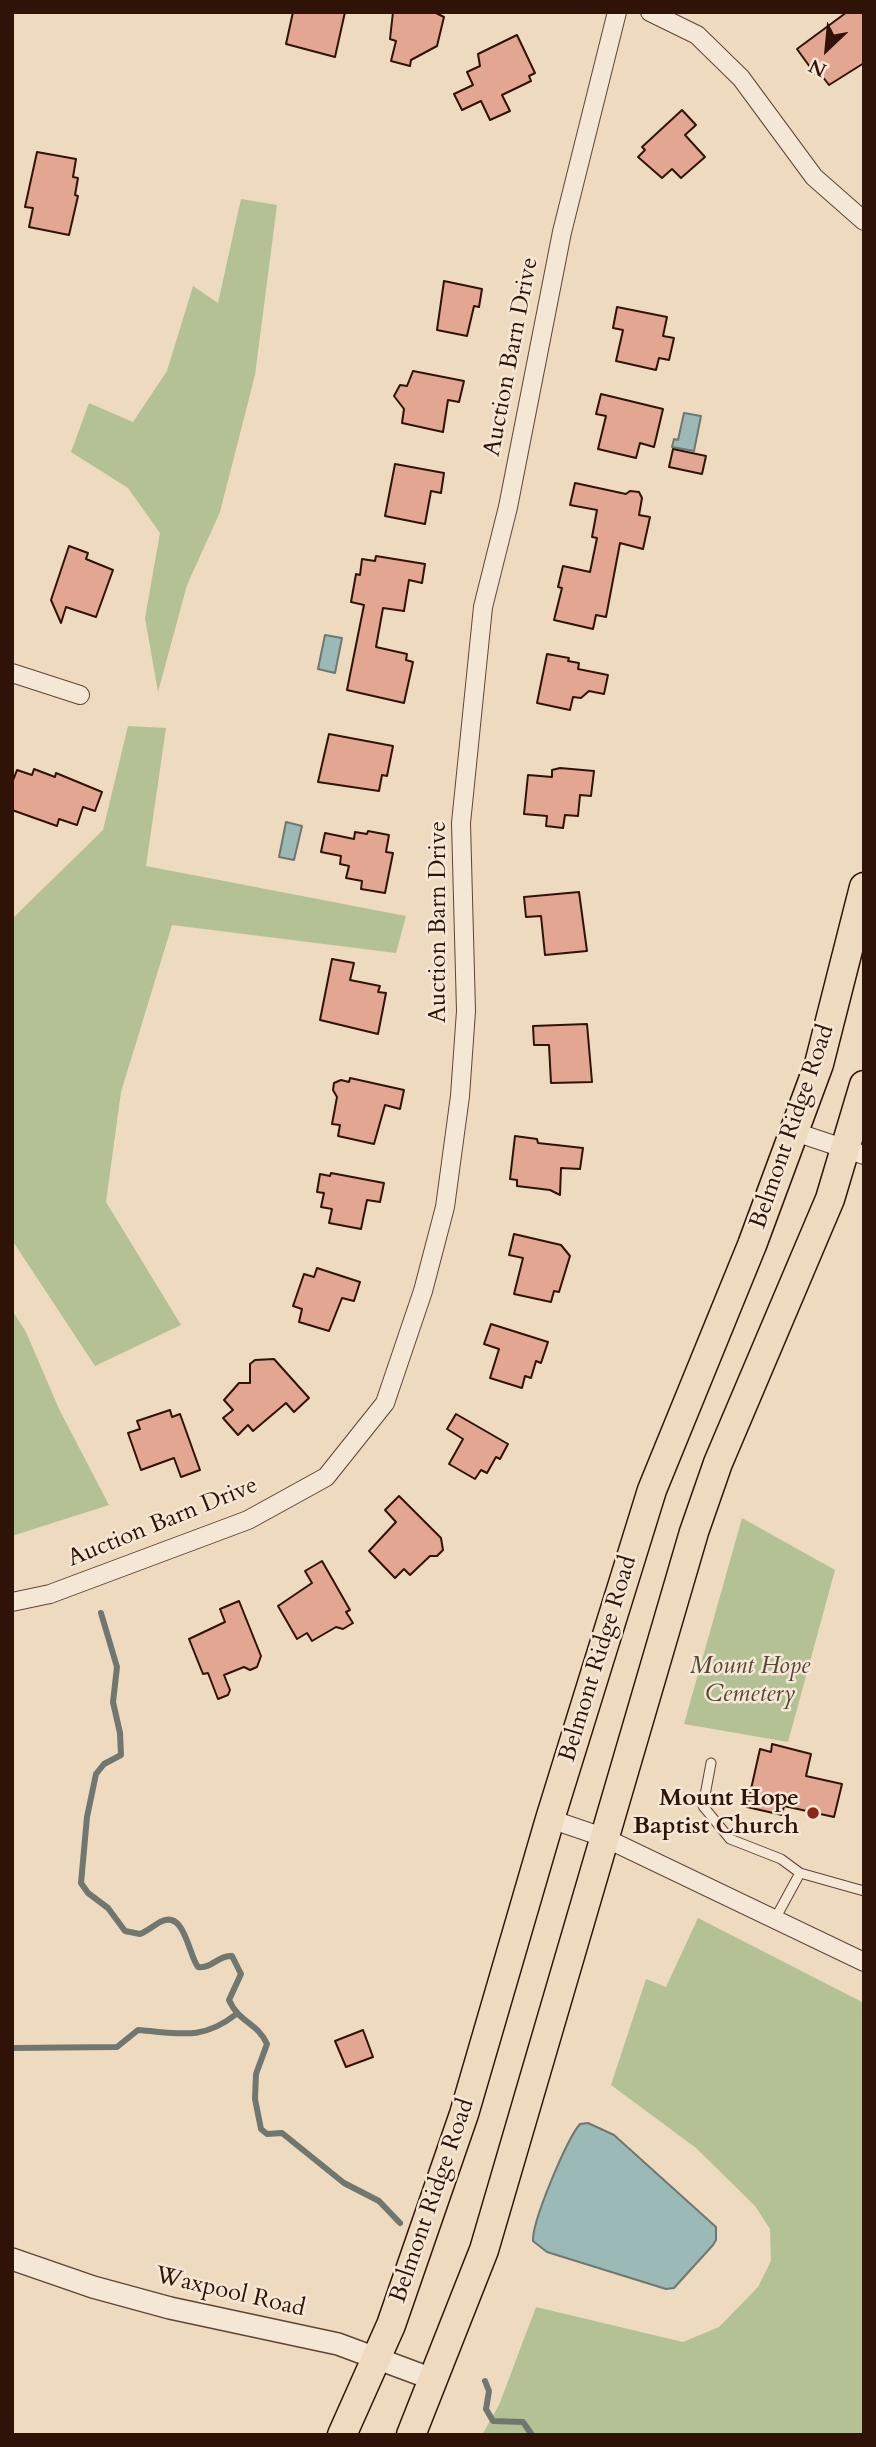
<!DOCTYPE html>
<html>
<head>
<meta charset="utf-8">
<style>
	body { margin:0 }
	#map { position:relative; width:876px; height:2447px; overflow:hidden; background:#eedabf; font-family:Cardo,serif }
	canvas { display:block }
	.frame { position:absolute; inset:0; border:14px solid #2f1307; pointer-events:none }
	.north { position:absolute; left:792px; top:14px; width:70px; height:70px; -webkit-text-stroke:5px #f4e7d5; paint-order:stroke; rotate:206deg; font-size:19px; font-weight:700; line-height:28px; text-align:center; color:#2f1307 }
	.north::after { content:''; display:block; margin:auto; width:24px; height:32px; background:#2f1307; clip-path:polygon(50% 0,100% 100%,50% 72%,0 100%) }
</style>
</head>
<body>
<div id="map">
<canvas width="876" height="2447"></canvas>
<div class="frame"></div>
<div class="north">N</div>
</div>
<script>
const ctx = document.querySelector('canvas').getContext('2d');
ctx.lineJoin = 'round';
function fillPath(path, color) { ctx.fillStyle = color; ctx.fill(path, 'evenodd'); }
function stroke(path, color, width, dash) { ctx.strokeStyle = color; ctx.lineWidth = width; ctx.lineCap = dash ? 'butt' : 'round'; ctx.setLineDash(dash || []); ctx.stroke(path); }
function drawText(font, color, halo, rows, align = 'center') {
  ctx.font = font + ' Cardo,serif'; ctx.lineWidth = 5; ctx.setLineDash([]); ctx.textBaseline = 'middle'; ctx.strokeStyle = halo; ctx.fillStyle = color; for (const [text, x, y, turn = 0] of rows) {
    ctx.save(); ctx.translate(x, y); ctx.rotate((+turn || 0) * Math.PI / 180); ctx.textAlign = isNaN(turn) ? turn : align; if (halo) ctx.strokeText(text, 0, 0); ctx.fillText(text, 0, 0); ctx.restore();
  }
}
const green = new Path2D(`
	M241,199L277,205L255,375L220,512L187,585L158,692L145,618L160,533L128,488L71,452L89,403L133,422L167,371L193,286L218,303Z
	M128,726L166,728L146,866L406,916L396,953L172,925L121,1092L106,1202L181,1325L95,1366L12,1240V914L14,917L103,830Z
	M12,1310L26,1332L59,1409L109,1505L12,1536Z
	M742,1518L835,1570L788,1742L684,1724Z
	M698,1918L864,2003V2435H482L499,2405L536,2307L683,2342L719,2327L758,2287L771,2261L770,2229L755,2206L696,2148L611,2085L646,1979L666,1987Z`);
const water = new Path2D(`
	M684,413L701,416L694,451L672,447L674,439L678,440Z
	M325,635L342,638L335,673L318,669Z
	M286,822L302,826L294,860L279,857Z
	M588,2123L614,2135L716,2227V2240L713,2245L674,2288L666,2289L547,2252L533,2241C532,2221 567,2139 580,2124Z`);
const stream = new Path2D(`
	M101,1613L117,1667L113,1702L120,1733L121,1755L104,1764L96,1774L87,1817L81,1883L88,1893L108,1908L125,1931L140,1934C147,1931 153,1926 160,1922C185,1909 188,1954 198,1967C212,1969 218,1955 232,1956L241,1974L229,2000C239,2023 257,2022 267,2044L256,2074L255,2099L261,2129L267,2134L282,2133L344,2183L379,2201L400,2223
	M12,2048L117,2047L138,2030C178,2033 202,2041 235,2015
	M485,2381L489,2391L486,2409L493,2421L523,2422L532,2435`);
const building = new Path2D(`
	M293,12H345L335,57L286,44Z
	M393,12H434L444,17L437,46L411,60L410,66L391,61L396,41L390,39Z
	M847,12H864V63L829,85L819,72L815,74L797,49Z
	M517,35L535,73L529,76L531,81L502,95L510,111L490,120L481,101L462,110L454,94L473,85L467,72L480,66L478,54Z
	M682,110L696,125L685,135L705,157L681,178L672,169L662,178L638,157L645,150L642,147Z
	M37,152L76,159L73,177L78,178L75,195L78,196L69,235L29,227L33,208L25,207Z
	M444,281L482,289L479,307L474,306L467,336L437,330Z
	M617,307L667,317L663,336L674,338L669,360L659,358L656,370L616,361L623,330L613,328Z
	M413,371L464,381L459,402L448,400L443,432L402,423L404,409L394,396L400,385L407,386Z
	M601,394L663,409L654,447L640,443L636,458L598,449L606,416L596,414Z
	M673,449L706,456L702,474L669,467Z
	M395,464L444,473L441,493L431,491L425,524L385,516Z
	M575,483L626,494L630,491L639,492L642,498L639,515L650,517L643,549L620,543L606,617L596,615L593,629L554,620L562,588L558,587L563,566L590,572L597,538L592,537L597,510L570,505Z
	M69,546L88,553L86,559L113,570L96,617L66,607L61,623L51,600Z
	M376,556L425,564L422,583L409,580L404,611L383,608L376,647L407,654L406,660L413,662L404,703L347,690L364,605L351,602L356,574L360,575L362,559L375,561Z
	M547,654L569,658L568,661L579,663L578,669L608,675L604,694L589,691L581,698L573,697L570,710L537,703Z
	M329,734L393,746L387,776L382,775L379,791L318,782Z
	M560,768L594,771L591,796L580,795L578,816L565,815L563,828L546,826L547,816L524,814L528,775L552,777V770Z
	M34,769L55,777L56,773L102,792L95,811L83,807L77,825L59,819L57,826L12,810V783L17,770L32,775Z
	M368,831L389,835L386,852L393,853L385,893L361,889L362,881L346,878L349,866L340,864L341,856L321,852L325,833L354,839L355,832L367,834Z
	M579,892L587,951L545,955L541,916L526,917L524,897Z
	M332,959L354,963L350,980L380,986L378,992L386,993L378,1034L320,1020Z
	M587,1024L592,1082L551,1083L549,1045H534L533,1026Z
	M350,1078L404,1090L400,1109L385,1105L374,1144L338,1136L340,1125L332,1124L337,1097L333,1090L334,1083L341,1080L349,1082Z
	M515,1136L537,1139L538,1143L583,1148L580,1169L561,1168L560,1195L550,1190L517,1186V1180L510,1179Z
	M331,1173L384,1183L380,1202L367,1200L361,1229L329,1223L332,1209L321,1207L324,1193L317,1192L320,1174L330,1176Z
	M514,1234L561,1245L570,1256L559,1292L554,1291L551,1302L514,1294L523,1258L509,1255Z
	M317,1268L360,1282L354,1301L342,1298L329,1331L299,1322L302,1309L293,1306L304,1274L314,1277Z
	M491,1324L548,1342L541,1363L536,1361L531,1378L525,1376L522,1388L490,1378L499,1349L484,1344Z
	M274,1359L309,1398L294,1412L286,1403L253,1431L248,1425L238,1435L223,1418L233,1410L224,1400L239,1383H250V1364L255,1360Z
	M170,1410L172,1417L180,1414L200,1470L181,1477L174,1458L141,1470L128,1433L140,1429L137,1421Z
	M456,1414L508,1444L500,1459L496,1457L487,1473L481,1470L475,1479L449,1464L463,1439L447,1429Z
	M399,1496L441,1538L443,1550L437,1556H430L410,1575L404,1569L395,1578L369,1551L396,1522L385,1510Z
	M322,1561L350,1610L346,1612L353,1623L343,1629L336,1627L312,1641L307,1633L297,1639L278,1606L312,1583L305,1571Z
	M239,1601L261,1656L257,1667L250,1670L244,1667L224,1675L230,1690L228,1695L218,1699L208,1673L203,1674L189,1639L225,1622L220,1609Z
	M772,1744L811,1754L806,1776L842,1784L834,1817L784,1806L782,1815L747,1807L760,1749L771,1752Z
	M363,2030L373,2057L346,2067L335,2041Z`);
const service = new Path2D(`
	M711,1763L703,1806L730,1839L781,1859L800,1873
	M775,1919L800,1873L864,1891`);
const minor = new Path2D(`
	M650,12L697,35L741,78L814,177L864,221
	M12,673L80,695
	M795,1132L864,1155
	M12,1602L50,1594L248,1520L326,1477L385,1403L423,1291L445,1207L460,1096L466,1011L461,823L483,607L508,507L562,232L617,12
	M550,1819L603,1837L864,1962`);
const tertiary = new Path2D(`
	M12,2259L93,2287L170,2308L338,2344L435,2380`);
const primary = new Path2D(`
	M342,2435L391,2325L464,2114L550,1819L652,1490L752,1245L819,1064L864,887
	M411,2435L484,2250L694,1532L718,1463L830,1199L864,1085`);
const markers = [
	[813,1813,7,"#8f2418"]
];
const streetNames = [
	["Auction Barn Drive",512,357,-79],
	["Auction Barn Drive",439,922,-90],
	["Belmont Ridge Road",793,1127,-71],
	["Auction Barn Drive",163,1523,-22],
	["Belmont Ridge Road",599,1659,-73],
	["Belmont Ridge Road",433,2201,-71],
	["Waxpool Road",230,2293,13]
];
const parkNames = [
	["Mount Hope",750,1667],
	["Cemetery",750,1695]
];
const poiNames = [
	["Mount Hope",799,1799],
	["Baptist Church",799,1827]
];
fillPath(green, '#b4c195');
fillPath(water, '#9bbab7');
stroke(water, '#707771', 2);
stroke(stream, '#707771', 6);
fillPath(building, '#e2a692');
stroke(building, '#2f1307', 2);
stroke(service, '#5f4535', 11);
stroke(minor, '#5f4535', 20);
stroke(tertiary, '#5f4535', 24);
stroke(primary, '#2f1307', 31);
stroke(service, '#f4e7d5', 9);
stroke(minor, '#f4e7d5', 18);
stroke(tertiary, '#f4e7d5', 21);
stroke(primary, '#eedabf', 28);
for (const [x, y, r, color] of markers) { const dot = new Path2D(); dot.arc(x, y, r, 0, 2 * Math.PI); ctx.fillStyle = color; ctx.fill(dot); stroke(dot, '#f4e7d5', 2.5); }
drawText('24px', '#2f1307', '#f4e7d5', streetNames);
drawText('italic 24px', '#574732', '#f4e7d5', parkNames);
drawText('bold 24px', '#2f1307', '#f4e7d5', poiNames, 'right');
</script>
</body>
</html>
